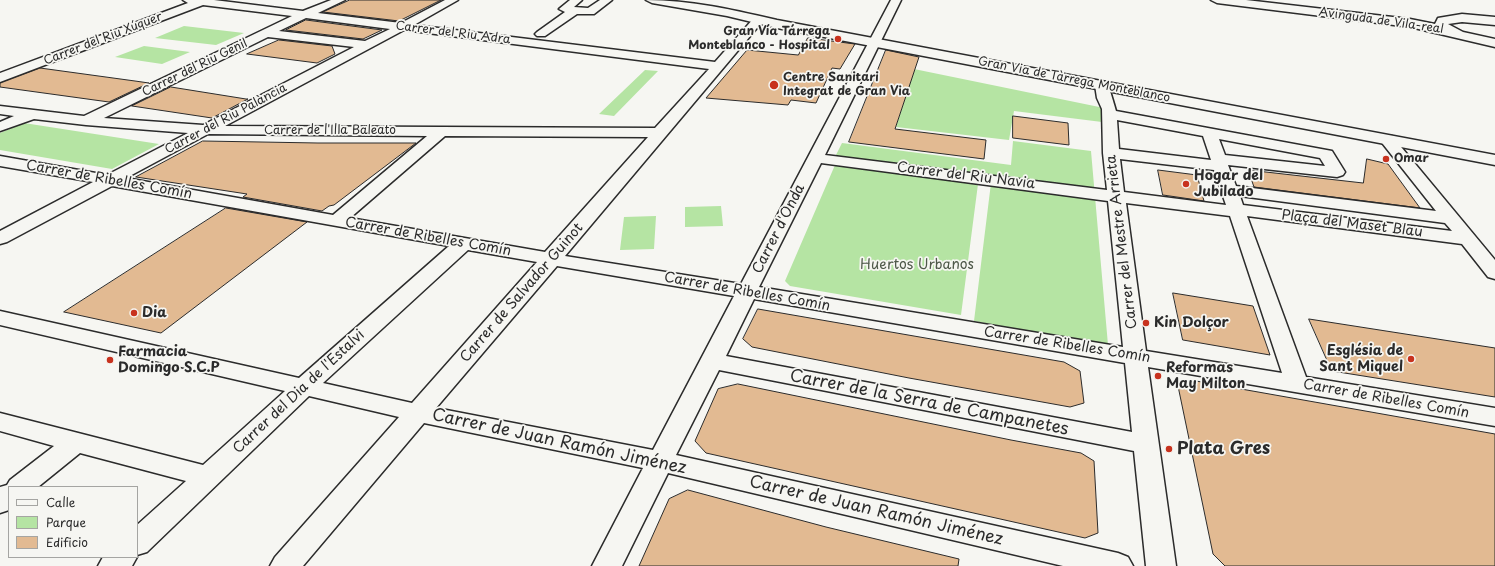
<!DOCTYPE html>
<html>
<head>
<meta charset="utf-8">
<style>
	body { margin:0 }
	#map { position:relative; width:1495px; height:566px; overflow:hidden; background:#f6f6f2; font-family:"Playpen Sans",sans-serif }
	canvas { display:block }
	.legend { position:absolute; left:8px; top:486px; width:130px; height:72px; box-sizing:border-box; background:#f6f6f2; border:1px solid #a5a5a2; margin:0; padding:5px 7px; list-style:none; font-size:12px; color:#2b2b2b }
	.legend li { display:flex; align-items:center; gap:8px; height:20px }
	.legend b { width:20px; border:1px solid #a5a5a2 }
</style>
</head>
<body>
<div id="map">
<canvas width="1495" height="566"></canvas>
<ul class="legend">
<li><b style="height:5px;background:#f6f6f2"></b>Calle</li>
<li><b style="height:11px;background:#b5e4a3"></b>Parque</li>
<li><b style="height:11px;background:#e2ba92"></b>Edificio</li>
</ul>
</div>
<script>
const ctx = document.querySelector('canvas').getContext('2d');
ctx.lineJoin = 'round';
function fillPath(path, color) { ctx.fillStyle = color; ctx.fill(path, 'evenodd'); }
function stroke(path, color, width, dash) { ctx.strokeStyle = color; ctx.lineWidth = width; ctx.lineCap = dash ? 'butt' : 'round'; ctx.setLineDash(dash || []); ctx.stroke(path); }
function drawText(font, color, halo, rows, align = 'center') {
  ctx.font = font + ' "Playpen Sans",sans-serif'; ctx.lineWidth = 3.5; ctx.setLineDash([]); ctx.textBaseline = 'middle'; ctx.strokeStyle = halo; ctx.fillStyle = color; for (const [text, x, y, turn = 0] of rows) {
    ctx.save(); ctx.translate(x, y); ctx.rotate((+turn || 0) * Math.PI / 180); ctx.textAlign = isNaN(turn) ? turn : align; if (halo) ctx.strokeText(text, 0, 0); ctx.fillText(text, 0, 0); ctx.restore();
  }
}
const green = new Path2D(`
	M184,26L244,33L216,45L155,38Z
	M144,46L190,52L162,64L115,57Z
	M914,69L1109,109L1110,123L1014,111L1009,140L896,127Z
	M645,70L658,71L614,116L599,114Z
	M24,123L159,144L112,169L0,150V133Z
	M1013,141L1091,151L1108,345L974,321L991,183L833,161L842,143L1011,165Z
	M835,165L978,184L961,315L790,286L785,281Z
	M721,206L723,226L685,227V207Z
	M656,216L654,249L620,250L624,217Z`);
const building = new Path2D(`
	M350,0H441L399,21L323,12Z
	M306,20L382,30L363,39L286,30Z
	M808,38L855,44L840,69L832,68L816,103L791,100L788,105L706,98L747,50L798,55Z
	M279,40L332,46L335,54L317,63L247,54Z
	M886,50L919,57L895,129L986,140L984,159L849,142Z
	M40,68L135,81L149,83L109,102L0,87V83Z
	M171,87L246,99H248L212,118L132,106Z
	M1013,116L1068,123L1069,145L1013,138Z
	M203,141L318,143H416L334,205L329,206L322,211L243,197L247,194L136,177Z
	M1367,159L1388,164L1420,208L1254,187L1248,170L1363,183Z
	M1158,170L1197,175L1204,201L1163,195Z
	M226,208L307,222L161,333L64,312Z
	M1173,293L1253,306L1270,355L1183,340Z
	M758,309L1064,362L1080,371L1084,403L1070,407L909,378L752,347L743,339Z
	M1309,319L1495,348V397L1332,371Z
	M1196,381L1495,434V566H1225L1213,554L1178,386Z
	M738,384L1011,440L1081,453L1094,461L1098,533L1085,538L706,453L695,441L718,389Z
	M688,490L826,527L959,559L958,566H639L669,499Z`);
const street = new Path2D(`
	M183,0H214L303,11L331,0H345L318,13L401,23L445,0H458L414,25L715,62L754,18H762L764,20L762,22L565,256L741,284L891,0H901L825,155L1107,190L1103,153L1102,109L1097,98L1095,85L1097,82H1107C1108,84 1115,107 1116,111L1332,151L1345,172L1343,175L1337,177L1228,165L1236,186L1436,211L1379,139L1382,136H1392L1495,260V279L1488,277L1462,244L1247,216L1306,377L1495,408V426L1148,367L1176,566H1146L1134,451L719,370L676,455L1118,553L1128,557L1133,566H1063L668,473L622,566H592L643,468L424,423L303,566H270L275,557L399,417L309,396L147,552L137,555V525L186,481L80,453L38,487H9V510L0,513V487L7,485L10,480L54,446L0,431V413L203,465L285,391L0,325V311L299,378L449,246L112,186L7,242L0,244V231L93,182L0,166V156L107,175L188,133L86,125L34,119L0,131V122L14,116L0,114V106L84,116L292,16L203,5L0,82V73L188,3ZM306,18L390,29L365,41L279,31ZM404,30L709,69L655,128L225,126ZM268,37L354,47L203,125L104,118ZM1117,120L1203,136L1211,160L1119,149ZM208,134L427,136L333,215L126,178ZM445,136L648,137L545,252L350,218ZM1219,139L1320,158L1325,166L1225,155ZM1120,159L1214,170L1226,205L1124,192ZM821,163L1108,201L1123,347L759,287ZM1240,196L1445,223L1452,231L1243,205ZM1126,203L1230,216L1282,373L1146,351ZM468,250L537,262L412,403L323,383ZM557,266L734,296L653,450L436,408ZM754,299L1125,363L1132,432L726,356Z
	M570,0H582L574,7L588,8L600,0H612L594,14H577L545,36H537L535,34L537,32L565,12L559,9Z
	M103,557H137L132,566H98Z`);
const secondary = new Path2D(`
	M646,0C691,0 734,10 777,20L1495,155V165L777,28L727,16L652,3Z
	M1211,0H1246L1410,19L1435,24L1438,18L1462,14L1495,17V25L1462,22L1448,24L1463,32L1495,39V47L1410,27L1217,3Z`);
const markers = [
	[838,39,4,"#c8321e"],
	[774,85,5,"#c8321e"],
	[1386,159,4,"#c8321e"],
	[1186,184,4,"#c8321e"],
	[134,313,4,"#c8321e"],
	[1146,323,4,"#c8321e"],
	[1411,359,4,"#c8321e"],
	[110,360,4,"#c8321e"],
	[1158,376,4,"#c8321e"],
	[1169,449,4,"#c8321e"]
];
const farStreetnames = [
	["Avinguda de Vila-real",1381,21,8],
	["Carrer del Riu Adra",453,33,7],
	["Carrer del Riu Xúquer",103,39,-21],
	["Carrer del Riu Genil",195,68,-26],
	["Gran Via de Tàrrega Monteblanco",1074,80,11],
	["Carrer del Riu Palància",226,119,-28],
	["Carrer de l'Illa Baleato",330,131]
];
const farPoinames = [
	["Gran Vía Tárrega",830,32,"right"],
	["Monteblanco - Hospital",830,46,"right"],
	["Centre Sanitari",783,78],
	["Integrat de Gran Via",783,92],
	["Omar",1394,159]
];
const streetNames = [
	["Carrer del Riu Navia",966,176,7],
	["Carrer de Ribelles Comín",109,180,10],
	["Plaça del Maset Blau",1352,224,7],
	["Carrer d'Onda",779,229,-63],
	["Carrer de Ribelles Comín",428,237,10],
	["Carrer del Mestre Arrieta",1122,242,-97],
	["Carrer de Ribelles Comín",747,292,10],
	["Carrer de Salvador Guinot",522,293,-49],
	["Carrer de Ribelles Comín",1067,345,9],
	["Carrer del Dia de l'Estalvi",299,392,-43],
	["Carrer de Ribelles Comín",1386,399,10]
];
const poiNames = [
	["Hogar del",1194,176],
	["Jubilado",1194,192],
	["Dia",142,313],
	["Kin Dolçor",1154,323],
	["Església de",1403,351,"right"],
	["Sant Miquel",1403,367,"right"],
	["Farmacia",118,352],
	["Domingo S.C.P",118,368],
	["Reformas",1166,368],
	["May Milton",1166,384]
];
const parkNames = [
	["Huertos Urbanos",917,265]
];
const nearStreetnames = [
	["Carrer de la Serra de Campanetes",929,403,11],
	["Carrer de Juan Ramón Jiménez",559,442,12],
	["Carrer de Juan Ramón Jiménez",876,511,13]
];
const nearPoinames = [
	["Plata Gres",1177,449]
];
fillPath(green, '#b5e4a3');
fillPath(building, '#e2ba92');
stroke(building, '#2b2b2b', 1);
stroke(street, '#2b2b2b', 3);
stroke(secondary, '#2b2b2b', 3);
fillPath(street, '#f6f6f2');
fillPath(secondary, '#f6f6f2');
for (const [x, y, r, color] of markers) { const dot = new Path2D(); dot.arc(x, y, r, 0, 2 * Math.PI); ctx.fillStyle = color; ctx.fill(dot); stroke(dot, '#f6f6f2', 1.5); }
drawText('12px', '#2b2b2b', '#f6f6f2', farStreetnames);
drawText('bold 12px', '#2b2b2b', '#f6f6f2', farPoinames, 'left');
drawText('14px', '#2b2b2b', '#f6f6f2', streetNames);
drawText('bold 14px', '#2b2b2b', '#f6f6f2', poiNames, 'left');
drawText('14px', '#4e5949', '#f6f6f2', parkNames);
drawText('17px', '#2b2b2b', '#f6f6f2', nearStreetnames);
drawText('bold 17px', '#2b2b2b', '#f6f6f2', nearPoinames, 'left');
</script>
</body>
</html>
